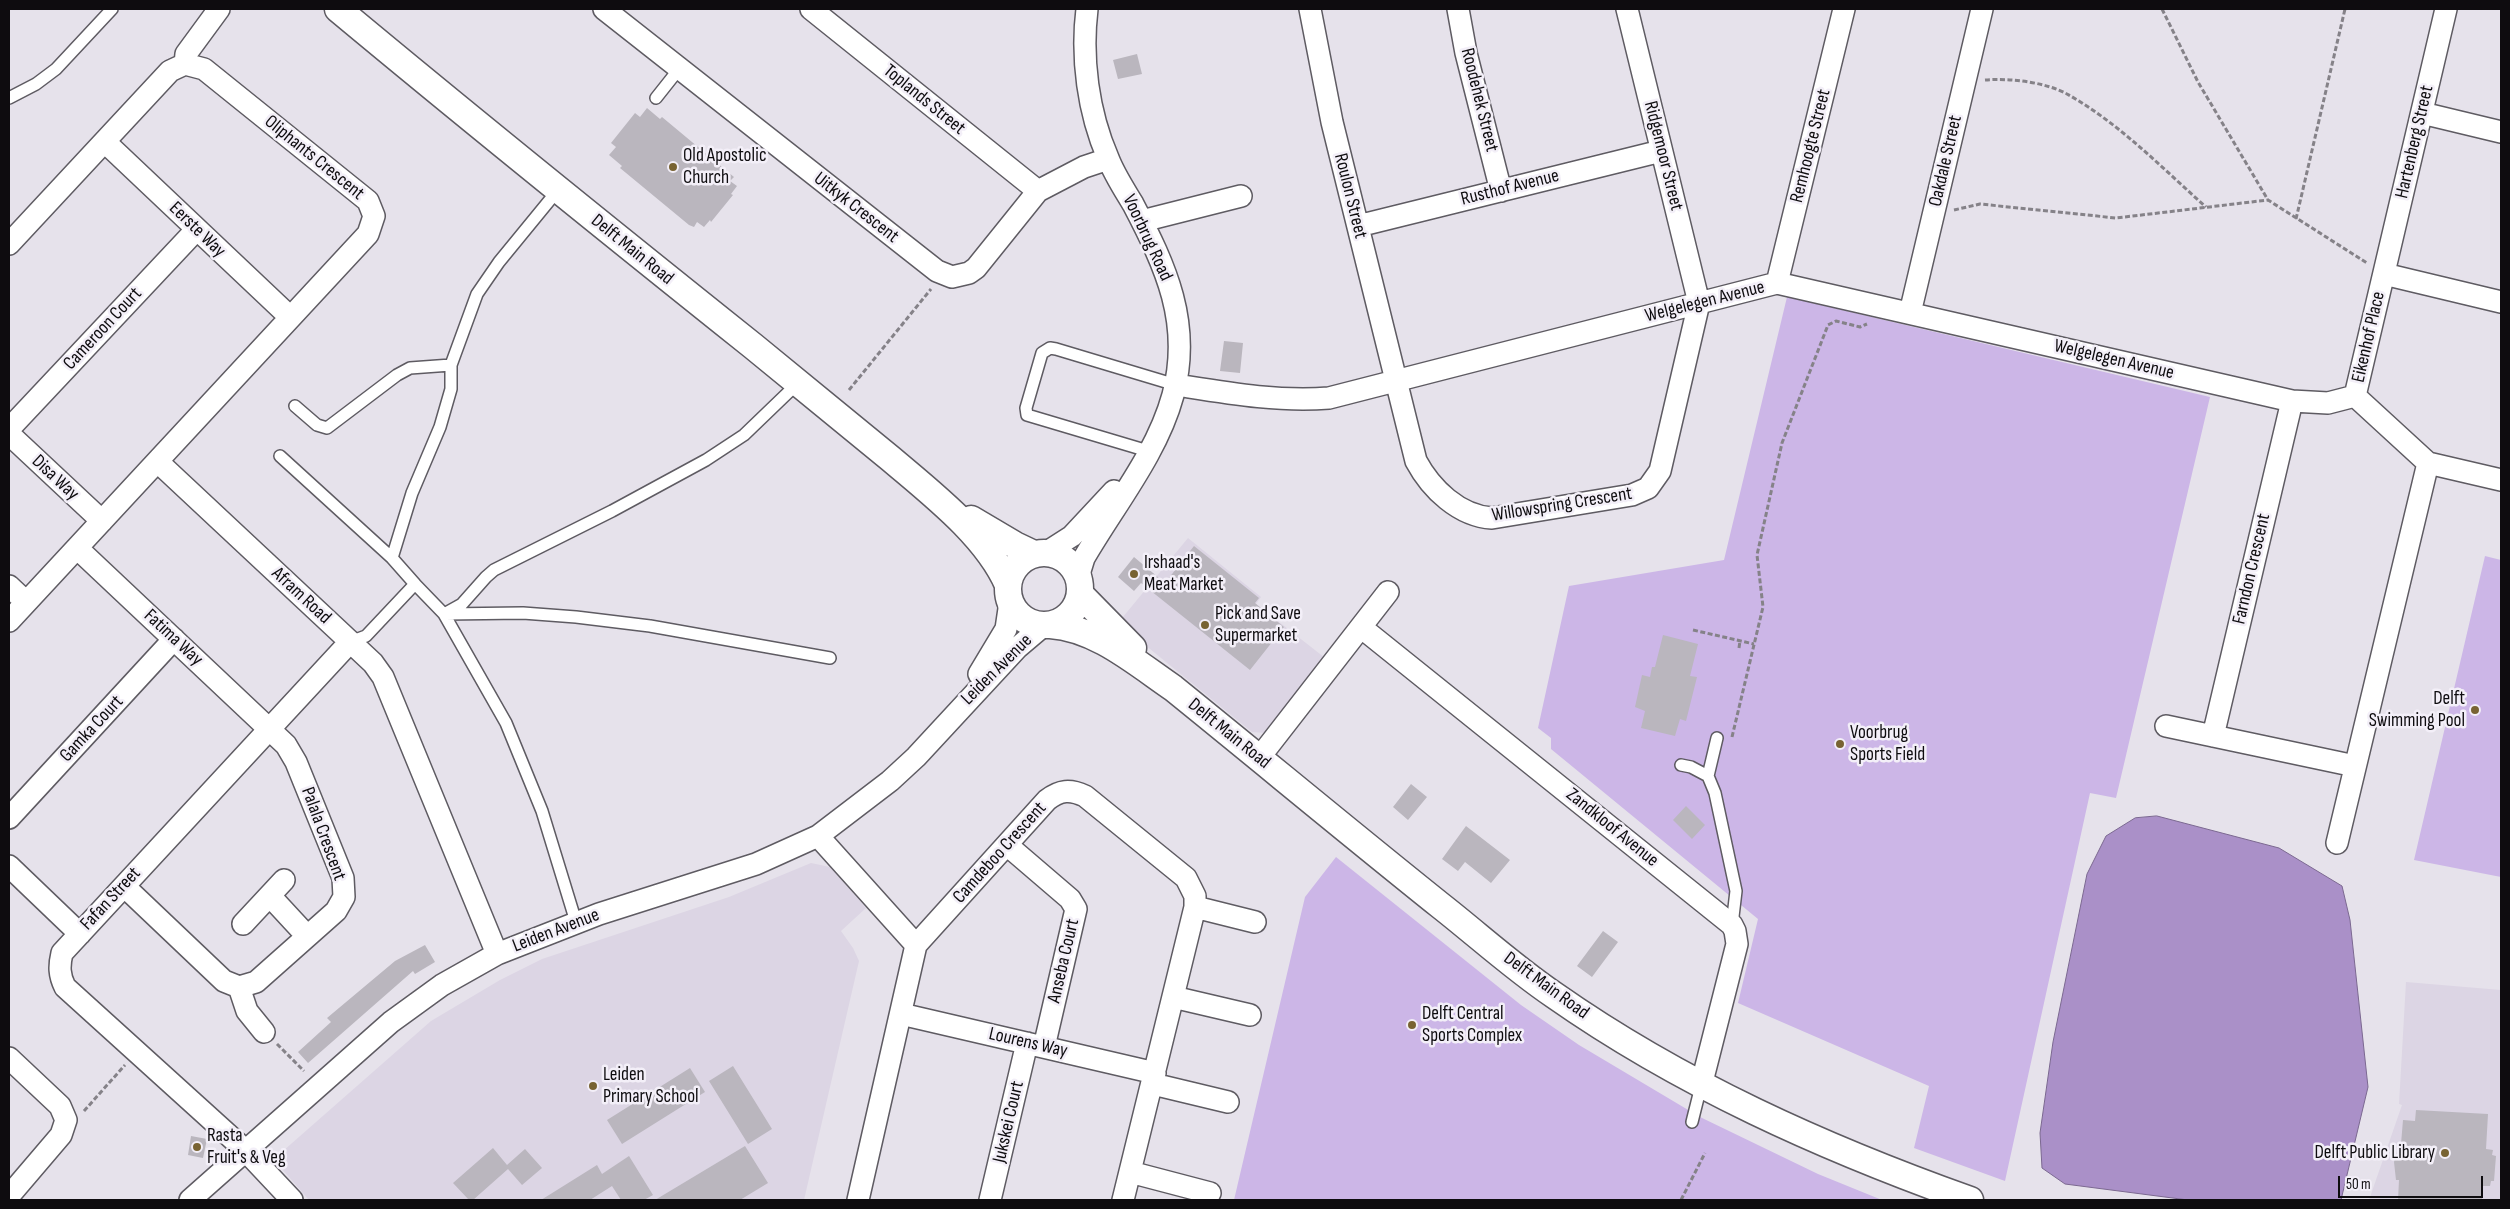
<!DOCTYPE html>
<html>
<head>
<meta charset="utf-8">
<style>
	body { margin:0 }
	#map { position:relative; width:2510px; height:1209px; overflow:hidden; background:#e6e2eb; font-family:"Sofia Sans Condensed",sans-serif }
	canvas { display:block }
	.frame { position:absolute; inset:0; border:10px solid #0e0c0f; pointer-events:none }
	.scale { position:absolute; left:2338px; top:1176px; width:145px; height:22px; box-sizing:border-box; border:2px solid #0e0c0f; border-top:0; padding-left:6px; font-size:15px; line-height:18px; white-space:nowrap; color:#0e0c0f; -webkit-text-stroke:4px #f3eff8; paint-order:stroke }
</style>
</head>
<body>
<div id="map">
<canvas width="2510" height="1209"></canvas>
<div class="frame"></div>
<div class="scale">50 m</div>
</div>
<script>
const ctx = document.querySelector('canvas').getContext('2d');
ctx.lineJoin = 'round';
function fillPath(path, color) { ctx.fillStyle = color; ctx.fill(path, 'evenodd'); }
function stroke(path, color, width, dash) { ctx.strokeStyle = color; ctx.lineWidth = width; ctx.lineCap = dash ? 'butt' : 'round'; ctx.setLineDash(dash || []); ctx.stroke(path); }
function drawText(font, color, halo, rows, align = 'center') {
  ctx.font = font + ' "Sofia Sans Condensed",sans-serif'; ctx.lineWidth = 5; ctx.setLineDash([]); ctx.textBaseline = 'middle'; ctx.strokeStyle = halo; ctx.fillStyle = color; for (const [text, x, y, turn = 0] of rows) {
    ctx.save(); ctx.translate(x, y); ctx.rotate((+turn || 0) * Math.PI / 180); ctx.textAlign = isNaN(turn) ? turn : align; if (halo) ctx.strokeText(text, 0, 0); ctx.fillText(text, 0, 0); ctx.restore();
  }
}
const built = new Path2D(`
	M1188,538L1261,597L1256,604L1329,661L1267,733L1252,732L1118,623Z
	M811,863L830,867L866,908L841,931L853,948L859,961L804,1200H309L282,1169L283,1151L431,1021L500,980L542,959L729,897Z
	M2406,982L2501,990V1200H2369L2402,1105L2399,1104Z`);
const green = new Path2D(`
	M1787,297L2210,397L2116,798L2090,793L2005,1181L1914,1148L1929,1086L1738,1003L1758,919L1551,749V738L1538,728L1569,586L1724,560Z
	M2485,556L2501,560V877L2414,860Z
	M1336,857L1521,1005L1579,1045L1700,1117L1818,1174L1882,1200H1234L1305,897Z`);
const water = new Path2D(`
	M2157,816L2279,848L2342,886L2350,920L2368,1087L2341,1200H2188L2065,1184L2042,1168L2040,1133L2053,1042L2087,874L2106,836L2135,818Z`);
const building = new Path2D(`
	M1137,54L1142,74L1118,79L1113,60Z
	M647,108L660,119L662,117L734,177L730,181L737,186L731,194L733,195L711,222L710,220L704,227L697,222L694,227L689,225L620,168L622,166L609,155L616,147L611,143L635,113L640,117Z
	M1224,341L1243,343L1240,373L1220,371Z
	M1194,546L1259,598L1255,603L1284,627L1250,670L1141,583L1134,591L1118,577L1134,557L1165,583Z
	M1663,635L1698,644L1690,676L1697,677L1686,721L1680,719L1675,736L1641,728L1645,711L1635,707L1642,675L1650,677L1652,667H1655Z
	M1411,784L1427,797L1408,820L1393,807Z
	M1686,806L1705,825L1692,839L1673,820Z
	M1466,826L1510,860L1491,883L1465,862L1458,871L1442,859Z
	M1603,931L1618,942L1592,977L1577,966Z
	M425,945L435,962L415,974L413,971L308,1063L298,1052L331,1022L327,1018L395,961Z
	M733,1066L772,1129L748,1144L709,1081Z
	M690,1068L705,1092L622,1144L607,1120Z
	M2416,1110L2488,1114L2486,1149L2493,1150L2492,1155L2496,1156L2494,1181H2491L2490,1186H2483L2482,1200H2398L2399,1180H2396L2394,1162L2399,1144H2401L2403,1120L2415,1121Z
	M191,1136L207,1139L203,1158L188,1155Z
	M745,1146L768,1183L740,1200H655Z
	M493,1148L507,1165L525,1149L542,1168L522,1185L508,1169L473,1200H469L453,1183Z
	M629,1156L653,1195L644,1200H621L612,1186L590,1200H541L597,1165L602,1174Z`);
const path = new Path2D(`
	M2162,9L2198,82L2268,200L2367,263
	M1985,80C2010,78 2045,82 2067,94C2119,123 2162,168 2206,207
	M1954,210L1980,204L2116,218L2268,200
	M2296,219L2345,9
	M849,390L931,289
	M1693,630L1754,644
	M1739,648L1740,641
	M1732,737L1763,607L1757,555L1782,443L1828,325L1836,321L1860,327L1867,324
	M277,1044L304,1071
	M84,1111L125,1065
	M1681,1200L1705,1153`);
const service = new Path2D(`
	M9,98L36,84L56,69L112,9
	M656,98L679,69
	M295,406L317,425L327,428L397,375L410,368L451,365
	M1148,451L1027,415L1026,408L1042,353L1050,348L1056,349L1176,385
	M280,456L392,558L415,584L366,636L350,642
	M392,558L412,493L440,427L451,389V365L477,294L499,262L558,190
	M415,584L444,614L506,723L542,811L576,922
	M444,614L462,604L486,577L494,570L612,511L706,460L744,435L798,383
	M445,614L523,613L576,617L650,626L830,658
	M1681,765L1691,767L1708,776L1715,793L1736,891L1732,925
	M1708,776L1717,738
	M1692,1122L1701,1086`);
const minor = new Path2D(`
	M604,9L937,271L952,277L969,273L976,268L1038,191L1084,167L1108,159
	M811,9L1038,191
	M1310,9L1332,122L1416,461C1431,489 1459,516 1492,518L1632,495L1648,488L1660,471L1699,303L1627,9
	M1458,9L1466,53L1501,191
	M185,64L186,54L219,9
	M2422,113L2501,132
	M105,142L290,317
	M1142,221L1241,196
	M1358,226L1661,151
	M9,244L170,71L185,64L204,69L368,201L374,216L368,234L9,621
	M2384,274L2501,302
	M1777,283L1844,9
	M1910,313L1982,9
	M1176,385C1227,393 1277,402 1329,398L1777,283L2292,401L2328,403L2355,396
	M2355,396L2446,9
	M2355,396L2428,463L2501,480
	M9,429L197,229
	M9,434L102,521
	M158,462L373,663L383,677L497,954
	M77,548L286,745L296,762L343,878L344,897L336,911L256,982L239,987L224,981L124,886
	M1047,552L1072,536L1114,491
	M1080,581V571L1084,558C1114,506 1157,454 1173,395C1192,323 1166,267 1133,204C1124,189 1114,174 1108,158C1088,112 1081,58 1087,9
	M9,586L26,602
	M1362,628L1732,925L1735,931L1737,944L1701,1086
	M979,674L1006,629L1010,602
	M2166,726L2355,766
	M2213,736L2292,401
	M1259,758L1388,592
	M9,818L174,639
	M818,836L916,945L858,1200
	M2337,843L2428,463
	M1007,845L1070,899L1076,909L1044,1047
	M9,866L80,934
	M270,896L307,936
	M1195,907L1255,922
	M243,924L284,880
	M916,945L1047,800C1060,790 1070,789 1085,796L1186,878L1195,896V907L1123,1200
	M239,987L247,1011L264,1032
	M1173,997L1250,1015
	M901,1014L1155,1073
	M9,1058L60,1106L66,1120L61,1135L9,1196
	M1153,1084L1228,1102
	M1130,1172L1210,1193
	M190,1200L391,1022L442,985L497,954L599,914L756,864L818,836L890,781L916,757L1017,648L1043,626
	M292,1200L245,1150L65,987C59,975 59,966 62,953L350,642
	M990,1200L1027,1043`);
const tertiary = new Path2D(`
	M338,9C475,123 614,235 753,346C799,384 845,421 891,459C931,493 987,536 1008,585
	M971,519L1015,545L1034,554
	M1008 589a36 36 0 1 1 72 0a36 36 0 1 1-72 0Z
	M1080,594L1133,648
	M1050,625C1096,628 1135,662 1173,688C1262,760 1351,834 1441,906C1478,935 1514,968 1554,995C1681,1084 1824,1148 1970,1200`);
const markers = [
	[673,167,5,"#786332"],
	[1134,574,5,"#786332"],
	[1205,625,5,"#786332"],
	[2475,710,5,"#786332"],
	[1840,744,5,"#786332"],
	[1412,1025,5,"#786332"],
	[593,1086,5,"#786332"],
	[197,1147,5,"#786332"],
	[2445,1153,5,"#786332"]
];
const streetNames = [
	["Toplands Street",924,100,39],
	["Roodehek Street",1479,100,76],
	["Hartenberg Street",2415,142,-77],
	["Remhoogte Street",1811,146,-76],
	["Ridgemoor Street",1663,156,76],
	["Oliphants Crescent",314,158,39],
	["Oakdale Street",1946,161,-77],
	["Rusthof Avenue",1510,188,-14],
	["Roulon Street",1350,196,76],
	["Uitkyk Crescent",856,208,38],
	["Eerste Way",197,230,44],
	["Voorbrug Road",1147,238,65],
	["Delft Main Road",632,250,39],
	["Welgelegen Avenue",1705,302,-14],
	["Cameroon Court",103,329,-47],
	["Eikenhof Place",2369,337,-77],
	["Welgelegen Avenue",2114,360,13],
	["Disa Way",55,478,43],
	["Willowspring Crescent",1562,505,-9],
	["Farndon Crescent",2252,569,-77],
	["Afram Road",301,596,43],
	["Fatima Way",173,638,43],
	["Leiden Avenue",997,670,-45],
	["Gamka Court",92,729,-47],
	["Delft Main Road",1229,734,39],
	["Zandkloof Avenue",1612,828,39],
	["Palala Crescent",323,834,70],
	["Camdeboo Crescent",1000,853,-48],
	["Fafan Street",111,899,-47],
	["Leiden Avenue",556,931,-21],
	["Anseba Court",1064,961,-77],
	["Delft Main Road",1546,986,36],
	["Lourens Way",1028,1043,13],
	["Jukskei Court",1009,1122,-77]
];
const poiNames = [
	["Old Apostolic",683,156],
	["Church",683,178],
	["Irshaad's",1144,563],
	["Meat Market",1144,585],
	["Pick and Save",1215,614],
	["Supermarket",1215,636],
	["Delft",2465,699,"right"],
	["Swimming Pool",2465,721,"right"],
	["Voorbrug",1850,733],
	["Sports Field",1850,755],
	["Delft Central",1422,1014],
	["Sports Complex",1422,1036],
	["Leiden",603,1075],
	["Primary School",603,1097],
	["Rasta",207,1136],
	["Fruit's & Veg",207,1158],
	["Delft Public Library",2435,1153,"right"]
];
fillPath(built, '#dcd5e4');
fillPath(green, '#ccb6e7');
fillPath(water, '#aa90c8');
stroke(water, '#7b6890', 1);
fillPath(building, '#bab6be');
stroke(service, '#5e5b62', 14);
stroke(minor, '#5e5b62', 24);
stroke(tertiary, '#5e5b62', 29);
stroke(path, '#858288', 3, [5, 2.5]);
stroke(service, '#fff', 11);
stroke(minor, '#fff', 21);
stroke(tertiary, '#fff', 26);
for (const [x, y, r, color] of markers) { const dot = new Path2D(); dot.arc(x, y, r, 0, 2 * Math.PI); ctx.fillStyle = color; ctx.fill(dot); stroke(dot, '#f3eff8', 2); }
drawText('19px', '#0e0c0f', '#f3eff8', streetNames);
drawText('19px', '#0e0c0f', '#f3eff8', poiNames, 'left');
</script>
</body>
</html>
